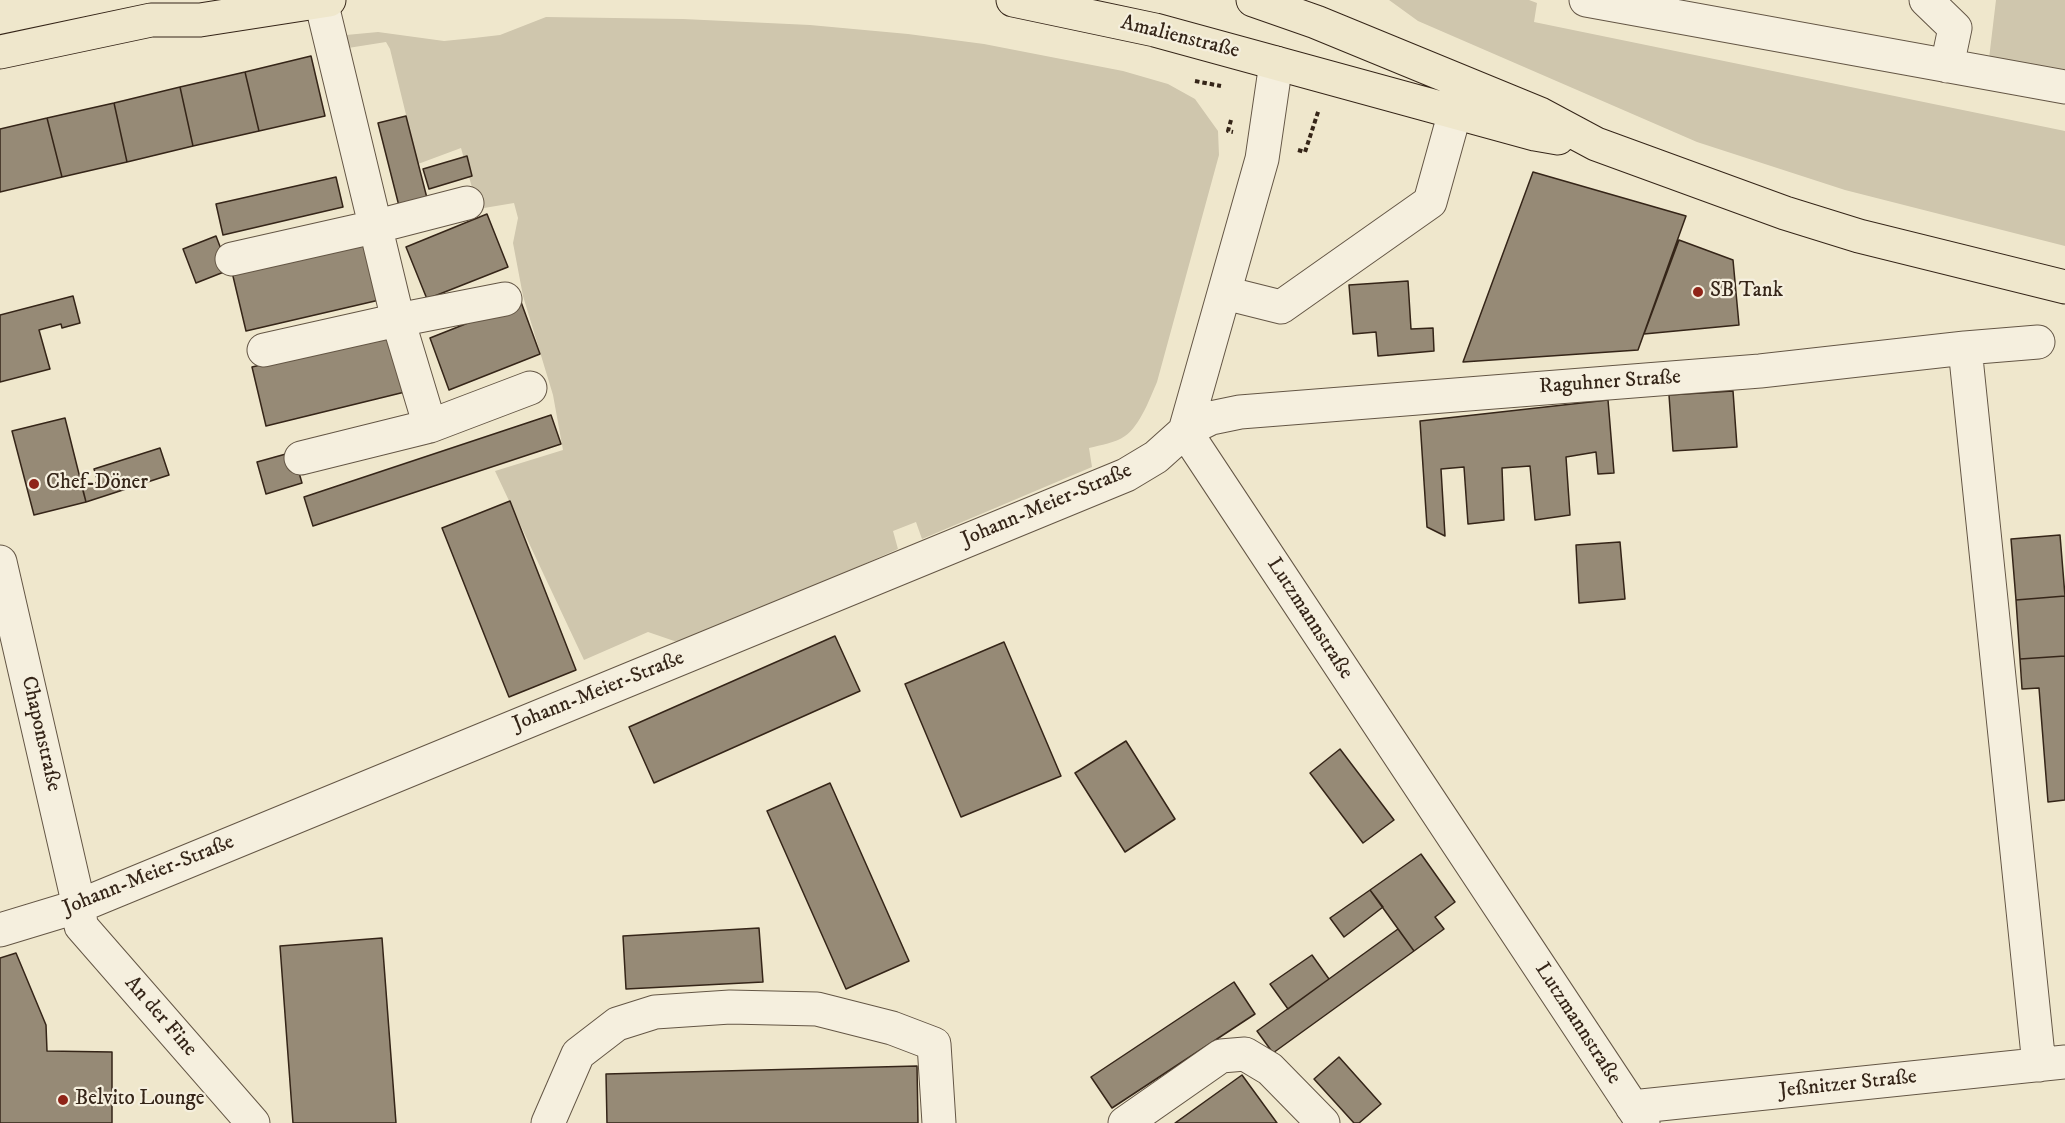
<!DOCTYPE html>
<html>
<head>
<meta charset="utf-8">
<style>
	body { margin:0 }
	canvas { display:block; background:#efe7cc }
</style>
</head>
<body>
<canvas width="2065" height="1123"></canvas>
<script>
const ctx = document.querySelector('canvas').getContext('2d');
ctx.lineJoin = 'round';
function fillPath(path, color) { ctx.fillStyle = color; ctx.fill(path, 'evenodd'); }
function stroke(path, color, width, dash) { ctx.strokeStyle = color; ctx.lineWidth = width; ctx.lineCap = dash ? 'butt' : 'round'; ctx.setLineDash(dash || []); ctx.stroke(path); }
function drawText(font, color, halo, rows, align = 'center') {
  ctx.font = font + ' "IM FELL DW Pica",serif'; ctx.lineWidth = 4.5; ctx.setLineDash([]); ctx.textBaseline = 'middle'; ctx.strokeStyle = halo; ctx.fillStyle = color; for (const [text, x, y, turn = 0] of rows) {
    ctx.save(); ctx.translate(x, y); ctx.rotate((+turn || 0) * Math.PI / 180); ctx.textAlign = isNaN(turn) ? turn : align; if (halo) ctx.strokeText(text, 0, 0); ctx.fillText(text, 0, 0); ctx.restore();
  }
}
const green = new Path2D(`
	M1389,0H1529L1537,3L1534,22L2065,131V246L1845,190L1697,142L1418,21Z
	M1996,0H2065V70L1988,67Z
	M546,17L683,19L810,25L908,34L984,44L1123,71L1168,84L1195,99L1218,131L1219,155L1157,382C1150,398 1140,426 1125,436C1115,443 1101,445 1089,448L1092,467L922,539L916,522L893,531L898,549L683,644L648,632L584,660L495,471L563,450L553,395L523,296L513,243L518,218L514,203L478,209L461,148L418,164L390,49L386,42L348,48L346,35L378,32L444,41L474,38L500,35Z`);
const building = new Path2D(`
	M311,56L325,116L259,131L245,72Z
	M245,72L259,131L193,146L180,87Z
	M180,87L193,146L127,162L114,103Z
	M114,103L127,162L62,177L47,118Z
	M406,116L428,202L400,210L378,123Z
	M47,118L62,177L0,192V129Z
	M467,156L472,176L429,189L423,169Z
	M1533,172L1686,216L1638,350L1463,362Z
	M336,177L343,207L223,235L216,204Z
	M487,214L508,267L427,299L406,247Z
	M216,236L229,270L196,283L183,249Z
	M375,239L388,298L246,331L232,272Z
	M1679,240L1733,260L1739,325L1644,334Z
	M1408,281L1411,329L1433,328L1434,351L1378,356L1376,332L1353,334L1349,285Z
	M73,296L80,323L62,328L61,324L39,330L50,369L0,382V315Z
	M521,302L540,354L449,390L430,338Z
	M396,333L409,391L266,426L252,367Z
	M1733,391L1737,447L1673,451L1669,395Z
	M1608,400L1614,473L1598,474L1596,452L1566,457L1570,515L1535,520L1530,466L1502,468L1504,520L1468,524L1464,467L1441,469L1445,536L1427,527L1420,421Z
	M551,415L561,444L313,526L304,497Z
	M65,418L86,502L34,515L12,431Z
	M160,448L169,475L86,502L82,487L98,482L94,469Z
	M293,452L302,483L266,494L257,462Z
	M510,501L576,670L509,697L442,528Z
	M2060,535L2065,596L2016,600L2011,539Z
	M1620,542L1625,599L1579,603L1576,545Z
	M2065,596V656L2020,659L2016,600Z
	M835,636L860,691L654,783L629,727Z
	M1004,642L1061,776L961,817L905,684Z
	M2065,656V800L2048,802L2039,688L2022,689L2020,659Z
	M1126,741L1175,819L1125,852L1075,773Z
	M1340,749L1394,820L1363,843L1310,773Z
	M830,783L909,961L846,989L767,811Z
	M1421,854L1455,902L1435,917L1444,929L1414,951L1370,890Z
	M1370,890L1383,907L1344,937L1330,918Z
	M759,928L763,982L626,989L623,936Z
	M1398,929L1414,951L1273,1053L1257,1031Z
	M382,938L396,1123H293L280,946Z
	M16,953L46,1025L47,1051L112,1052V1123H0V958Z
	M1312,955L1329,979L1288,1009L1270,984Z
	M1234,982L1255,1014L1112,1108L1091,1077Z
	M1339,1057L1381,1104L1359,1123H1354L1314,1079Z
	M917,1066L918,1123H607L606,1074Z
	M1242,1075L1277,1123H1175Z`);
const path = new Path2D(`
	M1195,81L1221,86
	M1231,120L1228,131L1233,132
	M1298,150L1305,152L1319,109`);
const minor = new Path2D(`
	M1586,0L2065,87
	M1926,0L1955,28L1947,66
	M1276,63L1262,159L1185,431L1643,1123
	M232,259L374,227L467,203
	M1225,293L1281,307L1430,202L1455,112
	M1965,348L2039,1065
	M264,350L398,320L505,299
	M430,426L530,388
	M301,458L430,426L398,320L321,1
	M0,562L79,906L81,926L253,1123
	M0,930L79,906L1126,475L1156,457L1185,431L1211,418L1240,412L1760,371L1965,348L2038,342
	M1632,1107L2065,1062
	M548,1123L578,1054L617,1024L655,1012L730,1007L817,1009L892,1028L934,1044L939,1123
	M1125,1123L1221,1056L1245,1054L1270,1069L1323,1123`);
const major = new Path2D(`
	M1013,0L1155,30L1535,134L1558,138
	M1253,0L1316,22L1540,114L1596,144L1785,213L1859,236L2065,287
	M0,52L151,20H200L329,0`);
const markers = [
	[1698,292,6,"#8f2418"],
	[34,484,6,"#8f2418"],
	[63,1100,6,"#8f2418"]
];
const streetNames = [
	["Amalienstraße",1180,38,14],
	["Raguhner Straße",1610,383,-4],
	["Johann-Meier-Straße",1047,506,-23],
	["Lutzmannstraße",1309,619,57],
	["Johann-Meier-Straße",599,692,-22],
	["Chaponstraße",40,734,77],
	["Johann-Meier-Straße",149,876,-22],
	["An der Fine",160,1017,49],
	["Lutzmannstraße",1577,1024,57],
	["Jeßnitzer Straße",1848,1085,-6]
];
const poiNames = [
	["SB Tank",1710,292],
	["Chef-Döner",46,484],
	["Belvito Lounge",75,1100]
];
fillPath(green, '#cfc6ad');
fillPath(building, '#968a76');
stroke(building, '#352518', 1.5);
stroke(minor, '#645645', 35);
stroke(major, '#352518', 35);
stroke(path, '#352518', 4, [4.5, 3]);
stroke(minor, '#f5efde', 33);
stroke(major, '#efe7cc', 33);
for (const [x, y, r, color] of markers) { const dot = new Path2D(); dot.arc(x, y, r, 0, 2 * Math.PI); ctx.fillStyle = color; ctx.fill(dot); stroke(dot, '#f5efde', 2); }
drawText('21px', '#352518', '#f5efde', streetNames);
drawText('21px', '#352518', '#f5efde', poiNames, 'left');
</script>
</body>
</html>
